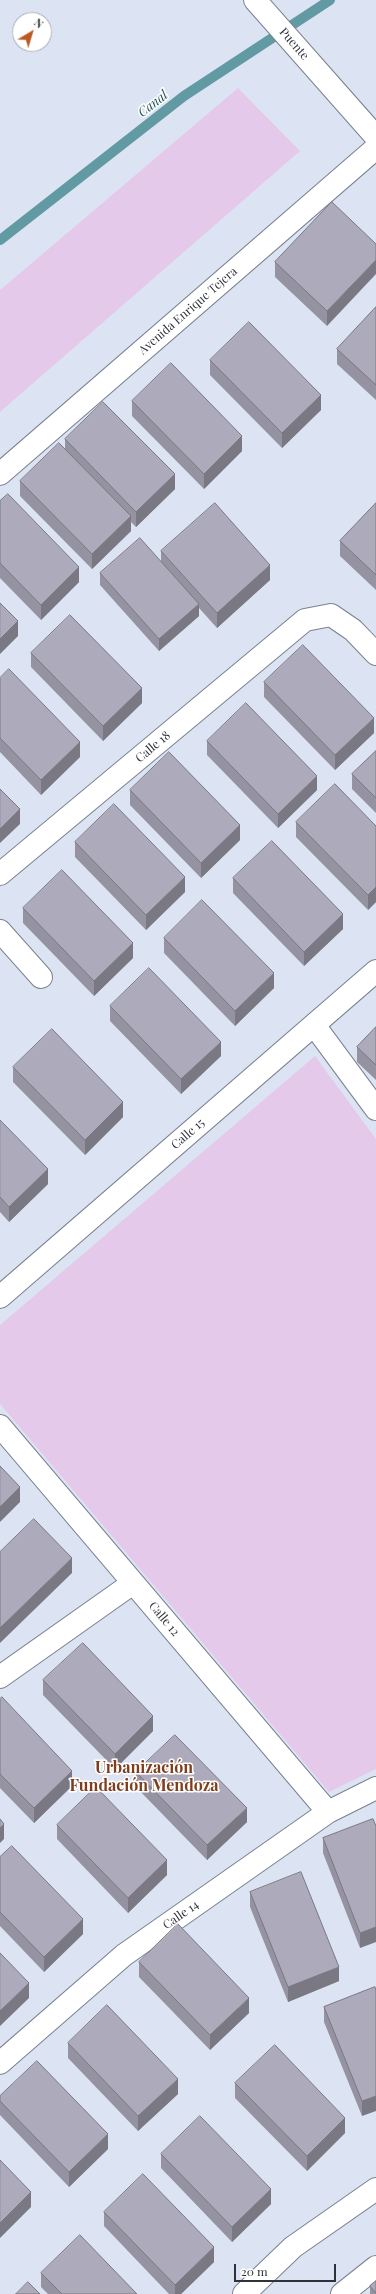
<!DOCTYPE html>
<html>
<head>
<meta charset="utf-8">
<style>
	body { margin:0 }
	#map { position:relative; width:376px; height:2294px; overflow:hidden; background:#dce4f3; font-family:"Playfair Display",serif }
	canvas { display:block }
	.north { position:absolute; left:12px; top:12px; width:40px; height:40px; box-sizing:border-box; background:#fff; border:1px solid #acadaf; border-radius:50%; rotate:38deg; font-size:11px; font-weight:700; line-height:16px; text-align:center; color:#2f3238 }
	.north::after { content:''; display:block; margin:auto; width:14px; height:18px; background:#bc5922; clip-path:polygon(50% 0,100% 100%,50% 72%,0 100%) }
	.scale { position:absolute; left:234px; top:2264px; width:102px; height:18px; box-sizing:border-box; border:2px solid #2f3238; border-top:0; padding-left:5px; font-size:12px; line-height:14px; white-space:nowrap; color:#2f3238; -webkit-text-stroke:3px #fff; paint-order:stroke }
</style>
</head>
<body>
<div id="map">
<canvas width="376" height="2294"></canvas>
<div class="north">N</div>
<div class="scale">20 m</div>
</div>
<script>
const ctx = document.querySelector('canvas').getContext('2d');
ctx.lineJoin = 'round';
function fillPath(path, color) { ctx.fillStyle = color; ctx.fill(path, 'evenodd'); }
function stroke(path, color, width, dash) { ctx.strokeStyle = color; ctx.lineWidth = width; ctx.lineCap = dash ? 'butt' : 'round'; ctx.setLineDash(dash || []); ctx.stroke(path); }
function drawText(font, color, halo, rows, align = 'center') {
  ctx.font = font + ' "Playfair Display",serif'; ctx.lineWidth = 3; ctx.setLineDash([]); ctx.textBaseline = 'middle'; ctx.strokeStyle = halo; ctx.fillStyle = color; for (const [text, x, y, turn = 0] of rows) {
    ctx.save(); ctx.translate(x, y); ctx.rotate((+turn || 0) * Math.PI / 180); ctx.textAlign = isNaN(turn) ? turn : align; if (halo) ctx.strokeText(text, 0, 0); ctx.fillText(text, 0, 0); ctx.restore();
  }
}
const green = new Path2D(`
	M238,88L300,151L0,412V290Z
	M315,1056L376,1139V1769L329,1792L0,1404V1325Z`);
const stream = new Path2D(`
	M0,240L184,96L330,0`);
const street = new Path2D(`
	M255,0L376,137
	M0,474L376,148
	M0,874L305,620L331,615L353,630L376,654
	M0,931L41,977
	M314,1025L376,1109
	M0,1297L376,971
	M0,1426L328,1812
	M0,1677L133,1583
	M0,2063L124,1955L328,1812L376,1788
	M244,2294L293,2247L376,2189
	M342,2294L376,2267`);
const wall = new Path2D(`
	M332,202L327,326L275,277V262Z
	M376,307V400L337,364V349Z
	M210,360L321,410L282,448L210,375Z
	M132,401L242,451L204,489L132,416Z
	M65,439L175,489L136,527L131,522V531L92,569L20,496V481L65,449Z
	M0,501L79,582L41,620L0,578Z
	M376,503V590L340,556V541Z
	M161,551L270,580L217,628L199,608V616L159,651L100,585V573L161,561Z
	M31,653L142,703L103,741L31,667Z
	M0,678L80,757L41,795L0,752Z
	M264,682L374,733L335,770L264,697Z
	M207,741L317,790L278,828L207,755Z
	M376,751V813L352,789V774Z
	M130,790L240,840L201,878L130,805Z
	M296,822L376,826V902L368,910L296,837Z
	M75,842L185,892L146,930L75,857Z
	M233,878L343,929L304,966L233,893Z
	M23,908L133,958L94,996L23,923Z
	M164,938L274,988L235,1026L164,953Z
	M110,1006L221,1056L181,1094L110,1021Z
	M376,1027V1080L357,1062V1047Z
	M13,1067L123,1117L85,1155L13,1082Z
	M0,1120L48,1184L9,1222L0,1212Z
	M43,1680L153,1731L115,1769L43,1695Z
	M0,1699L72,1786L34,1823L0,1788Z
	M136,1772L247,1822L207,1860L136,1787Z
	M373,1819L360,1948L323,1853V1838Z
	M57,1825L167,1875L128,1913L57,1839Z
	M0,1857L83,1934L44,1972L0,1926Z
	M250,1892L339,1981L288,2002L250,1907Z
	M139,1962L249,2013L210,2050L139,1977Z
	M375,1987L362,2116L324,2022V2007Z
	M68,2043L178,2094L138,2131L68,2058Z
	M235,2083L345,2133L307,2171L235,2098Z
	M0,2096L108,2149L69,2187L0,2115Z
	M161,2154L271,2204L232,2242L161,2168Z
	M104,2212L214,2262L181,2294H169L104,2226Z
	M41,2273L137,2294H48L41,2287Z
	M376,2281V2294H370V2286Z`);
const shadedWall = new Path2D(`
	M376,260V274L327,326V311Z
	M321,395V410L282,448V433Z
	M242,436V451L204,489V474Z
	M175,474V489L136,527V512Z
	M131,516V531L92,569V554Z
	M270,565V580L217,628V613Z
	M79,567V582L41,620V605Z
	M199,604V616L159,651V639Z
	M18,621V636L0,654V639Z
	M142,688V703L103,741V726Z
	M374,718V733L335,770V755Z
	M80,742V757L41,795V780Z
	M317,776V790L278,828V814Z
	M20,809V824L0,843V829Z
	M240,825V840L201,878V863Z
	M185,877V892L146,930V915Z
	M376,887V902L368,910V895Z
	M343,914V929L304,966V952Z
	M133,943V958L94,996V981Z
	M274,973V988L235,1026V1011Z
	M221,1042V1056L181,1094V1079Z
	M123,1102V1117L85,1155V1140Z
	M48,1169V1184L9,1222V1207Z
	M20,1487V1502L0,1522V1507Z
	M72,1558V1573L0,1643V1628Z
	M153,1716V1731L115,1769V1754Z
	M72,1771V1786L34,1823V1808Z
	M247,1808V1822L207,1860V1845Z
	M4,1824V1839L0,1843V1828Z
	M167,1860V1875L128,1913V1898Z
	M83,1919V1934L44,1972V1957Z
	M376,1927V1942L360,1948V1933Z
	M339,1967V1981L288,2002V1987Z
	M29,1983V1998L0,2026V2011Z
	M249,1998V2013L210,2050V2035Z
	M178,2079V2094L138,2131V2116Z
	M376,2096V2111L362,2116V2101Z
	M345,2118V2133L307,2171V2156Z
	M108,2134V2149L69,2187V2172Z
	M271,2189V2204L232,2242V2227Z
	M31,2192V2207L0,2238V2223Z
	M214,2247V2262L181,2294H175V2285Z`);
const building = new Path2D(`
	M332,202L376,244V260L327,311L275,262Z
	M376,307V385L337,349Z
	M249,322L321,395L282,433L210,360Z
	M171,363L242,436L204,474L132,401Z
	M103,402L175,474L136,512L65,439Z
	M59,443L131,516L92,554L20,481Z
	M8,494L79,567L41,605L0,563V501Z
	M215,503L270,565L217,613L161,551Z
	M376,503V575L340,541Z
	M140,538L199,604L159,639L100,573Z
	M0,603L18,621L0,639Z
	M70,615L142,688L103,726L31,653Z
	M303,645L374,718L335,755L264,682Z
	M9,669L80,742L41,780L0,738V678Z
	M246,703L317,776L278,814L207,741Z
	M376,751V798L352,774Z
	M169,752L240,825L201,863L130,790Z
	M335,784L376,826V887L368,895L296,822Z
	M0,789L20,809L0,829Z
	M114,804L185,877L146,915L75,842Z
	M272,841L343,914L304,952L233,878Z
	M62,870L133,943L94,981L23,908Z
	M202,900L274,973L235,1011L164,938Z
	M149,968L221,1042L181,1079L110,1006Z
	M376,1027V1065L357,1047Z
	M52,1029L123,1102L85,1140L13,1067Z
	M0,1120L48,1169L9,1207L0,1197Z
	M0,1466L20,1487L0,1507Z
	M34,1519L72,1558L0,1628V1552Z
	M83,1643L153,1716L115,1754L43,1680Z
	M2,1697L72,1771L34,1808L0,1774V1699Z
	M175,1735L247,1808L207,1845L136,1772Z
	M96,1787L167,1860L128,1898L57,1825Z
	M0,1819L4,1824L0,1828Z
	M373,1819L376,1826V1927L360,1933L323,1838Z
	M12,1846L83,1919L44,1957L0,1912V1857Z
	M301,1872L339,1967L288,1987L250,1892Z
	M178,1924L249,1998L210,2035L139,1962Z
	M0,1953L29,1983L0,2011Z
	M375,1987L376,1990V2096L362,2101L324,2007Z
	M107,2005L178,2079L138,2116L68,2043Z
	M275,2045L345,2118L307,2156L235,2083Z
	M37,2061L108,2134L69,2172L0,2101V2096Z
	M200,2116L271,2189L232,2227L161,2154Z
	M0,2160L31,2192L0,2223Z
	M143,2174L214,2247L175,2285L104,2212Z
	M80,2235L137,2294H62L41,2273Z
	M376,2281V2293L370,2286Z
	M28,2282L40,2294H16Z`);
const streetNames = [
	["Puente",294,44,49],
	["Avenida Enrique Tejera",188,311,-41],
	["Calle 18",153,747,-40],
	["Calle 15",188,1134,-41],
	["Calle 12",164,1619,50],
	["Calle 14",181,1915,-35]
];
const waterNames = [
	["Canal",153,104,-38]
];
const districtNames = [
	["Urbanización",144,1768],
	["Fundación Mendoza",144,1786]
];
fillPath(green, '#e5c9eb');
stroke(stream, '#619aa2', 10);
stroke(street, '#7a818f', 24);
stroke(street, '#fff', 22);
fillPath(wall, '#9593a1');
fillPath(shadedWall, '#797883');
fillPath(building, '#adabbb');
stroke(building, '#797883', 1);
drawText('12px', '#2f3238', '#fff', streetNames);
drawText('italic 13px', '#1f5259', '#fff', waterNames);
drawText('bold 16px', '#7e3e1d', '#fff', districtNames);
</script>
</body>
</html>
